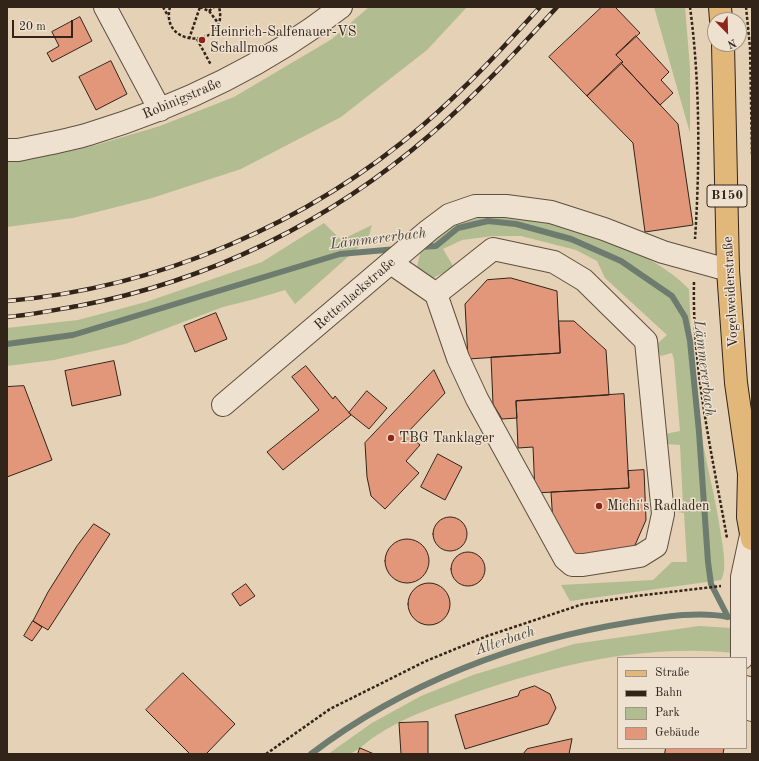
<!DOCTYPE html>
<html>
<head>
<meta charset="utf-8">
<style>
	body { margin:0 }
	#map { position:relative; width:759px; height:761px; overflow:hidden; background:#e5d1b5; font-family:"Old Standard TT",serif }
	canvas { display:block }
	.frame { position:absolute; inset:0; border:8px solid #322419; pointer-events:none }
	.legend { position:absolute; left:617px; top:657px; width:130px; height:92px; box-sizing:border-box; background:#eee1cf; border:1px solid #a39586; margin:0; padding:5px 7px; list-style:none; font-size:12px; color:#322419 }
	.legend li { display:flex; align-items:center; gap:8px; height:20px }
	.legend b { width:20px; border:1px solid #a39586 }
	.north { position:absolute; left:707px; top:12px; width:40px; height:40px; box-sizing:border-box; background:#eee1cf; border:1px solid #a39586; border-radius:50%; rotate:157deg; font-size:11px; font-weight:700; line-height:16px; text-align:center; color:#322419 }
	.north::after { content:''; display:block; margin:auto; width:14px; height:18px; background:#8f2418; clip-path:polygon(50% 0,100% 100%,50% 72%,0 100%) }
	.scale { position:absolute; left:12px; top:20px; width:61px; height:18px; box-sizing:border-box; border:2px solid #322419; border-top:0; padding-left:5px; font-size:12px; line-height:14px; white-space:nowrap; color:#322419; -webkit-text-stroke:3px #eee1cf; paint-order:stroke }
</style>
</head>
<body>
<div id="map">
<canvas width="759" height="761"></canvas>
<div class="frame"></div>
<ul class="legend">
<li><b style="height:5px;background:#e2b87a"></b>Straße</li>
<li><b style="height:5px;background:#322419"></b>Bahn</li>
<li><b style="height:11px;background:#b1bc90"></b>Park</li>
<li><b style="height:11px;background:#e2977b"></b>Gebäude</li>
</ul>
<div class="north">N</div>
<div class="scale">20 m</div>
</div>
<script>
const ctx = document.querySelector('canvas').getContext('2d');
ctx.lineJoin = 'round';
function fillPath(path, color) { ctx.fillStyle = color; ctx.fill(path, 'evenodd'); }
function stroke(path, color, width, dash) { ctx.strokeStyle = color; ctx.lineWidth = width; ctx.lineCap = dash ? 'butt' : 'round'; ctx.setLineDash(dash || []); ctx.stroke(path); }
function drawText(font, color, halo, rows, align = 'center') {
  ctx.font = font + ' "Old Standard TT",serif'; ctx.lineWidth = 3; ctx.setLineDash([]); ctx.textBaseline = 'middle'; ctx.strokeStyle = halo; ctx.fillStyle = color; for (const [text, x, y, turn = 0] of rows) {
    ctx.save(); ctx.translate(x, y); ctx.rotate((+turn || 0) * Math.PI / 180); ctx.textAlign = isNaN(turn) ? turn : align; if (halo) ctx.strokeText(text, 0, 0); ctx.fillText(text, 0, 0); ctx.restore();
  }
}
const green = new Path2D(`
	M369,7H467L427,50L341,117L241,169L152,198L73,218L7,227V162L22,160L96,145L160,126L234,97L332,39Z
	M654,7H685L690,68V133Z
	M500,214C559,222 647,245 689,289C691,340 694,392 703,443C708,472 716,500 720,529C722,542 728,569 721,580L570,601L561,585L653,580L672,562H687L684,513L670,511L671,508L683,505L680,445L666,444L665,434L680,431L674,360L672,353L661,356L657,351V344L667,335L605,278L597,261L576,250L521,236H493L462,240L443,249L453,266L445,272L431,279L417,268C419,258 421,244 429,236C447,219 477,216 500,214Z
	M324,223L341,240L372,225L368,239L295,304L285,290L255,299L223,307L125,344L54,360L7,366V328L78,320L146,302L262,262Z
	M699,626L732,628L734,653C625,642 517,675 417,714C403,720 389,727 377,735C368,740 359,751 349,754C343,756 334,754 328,754L372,723L421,696L473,675L574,644Z`);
const stream = new Path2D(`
	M420,247L436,246L458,228L488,221L516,224L571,239L621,261L672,296L685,317L690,341L699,432L708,562L711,584L728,617
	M7,344L73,335L340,254L397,249
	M311,754C404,683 518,640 632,622C664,617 697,611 728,617`);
const building = new Path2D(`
	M602,7H615L640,33L616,55L623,62L587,96L549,57Z
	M80,17L92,41L52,62L47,53L59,46L52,32Z
	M636,36L669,72L661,80L673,93L660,105L621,63L623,62L616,55Z
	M111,61L127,94L96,110L79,77Z
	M621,63L678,124L693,225L645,232L633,143L587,96Z
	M511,278L557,291L560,353L468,359L465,304L487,280Z
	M216,313L227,339L195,352L184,326Z
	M559,321H574L606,350L609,395L516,401L517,418L502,419L493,404L491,357L560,353Z
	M114,361L121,395L72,406L65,371Z
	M306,366L333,399L335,396L351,415L283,470L267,452L319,410L292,377Z
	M434,370L445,393L407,433L420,445L406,461L419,473L385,509L371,496L367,477L365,443Z
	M24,386L52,460L7,477V387Z
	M367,391L387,408L369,429L349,413Z
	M624,394L629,488L535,493L533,447L518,448L516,401Z
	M438,454L462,467L445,500L421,487Z
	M644,470L646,520L632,552L570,555L553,524L551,492L629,488L628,471Z
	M433 534a17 17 0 1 1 34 0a17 17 0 1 1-34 0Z
	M94,524L110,534L48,630L33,621L48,592L77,546Z
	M385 561a22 22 0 1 1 44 0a22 22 0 1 1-44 0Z
	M451 569a17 17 0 1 1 34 0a17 17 0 1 1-34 0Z
	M408 604a21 21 0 1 1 42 0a21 21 0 1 1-42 0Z
	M246,584L255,596L240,606L232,594Z
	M33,621L42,627L32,641L24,636Z
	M183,673L235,724L206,754H190L146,710Z
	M535,686L550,694L556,708L548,724L465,749L455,715L518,696L520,691Z
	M428,722V754H401L399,723Z
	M572,739L569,754H523L527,749Z
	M360,748L374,754H358Z
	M666,748H724L723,754H665Z`);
const path = new Path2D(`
	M163,7L168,16
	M170,7C159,49 230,49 219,7
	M200,7L209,11L218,23
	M690,7C700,81 700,164 695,239
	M746,7L750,47L752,154
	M209,11L214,7
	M189,39L200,7
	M197,39L211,65
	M694,282C692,369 712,454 727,538
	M266,754L330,709L426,661L487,636L583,604L636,596L721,586`);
const minor = new Path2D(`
	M105,7L160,110
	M7,150H18C41,145 66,141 89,134C181,106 265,66 341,7
	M391,263L436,294L458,358L477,399L565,559L572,565H583L640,556L656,546L663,514L646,341L584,280L554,262L493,249L436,294
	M223,405L429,230L449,215L475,206H506L551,212L604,229L663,252L728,270
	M742,658V577L751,535
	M746,687L752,710`);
const major = new Path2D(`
	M720,7L721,20
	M723,44L728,270L736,383L749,474L748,517L752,539`);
const rail = new Path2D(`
	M7,301C158,288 308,224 423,125C465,89 503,48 540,7
	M7,317C31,315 54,310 78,306C209,281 330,222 431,134C476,95 517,51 557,7`);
const markers = [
	[202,40,4,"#8f2418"],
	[391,438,4,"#8f2418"],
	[599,506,4,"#8f2418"]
];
const shields = [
	[727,196,40]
];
const shieldNames = [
	["B150",727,196]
];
const poiNames = [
	["Heinrich-Salfenauer-VS",210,32],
	["Schallmoos",210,48],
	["TBG Tanklager",399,438],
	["Michi's Radladen",607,506]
];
const streetNames = [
	["Robinigstraße",182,99,-23],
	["Vogelweiderstraße",731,292,-93],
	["Rettenlackstraße",355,294,-41]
];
const waterNames = [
	["Lämmererbach",378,239,-7],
	["Lämmererbach",704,368,83],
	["Alterbach",505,641,-19]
];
fillPath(green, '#b1bc90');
stroke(stream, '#6e7c70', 6);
fillPath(building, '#e2977b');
stroke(building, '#322419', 1);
stroke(minor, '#5f4f40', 24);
stroke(major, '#322419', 24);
stroke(path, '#322419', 2.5, [3, 2]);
stroke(minor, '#eee1cf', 22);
stroke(major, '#e2b87a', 22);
stroke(rail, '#322419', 4.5);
stroke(rail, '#eee1cf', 3, [9]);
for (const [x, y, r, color] of markers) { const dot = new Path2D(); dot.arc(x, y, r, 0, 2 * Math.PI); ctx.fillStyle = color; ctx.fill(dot); stroke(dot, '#eee1cf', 1.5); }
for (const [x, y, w] of shields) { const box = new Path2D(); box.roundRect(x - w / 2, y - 11, w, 22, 3); ctx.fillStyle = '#eee1cf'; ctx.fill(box); stroke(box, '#322419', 1); }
drawText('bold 13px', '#322419', null, shieldNames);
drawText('14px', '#322419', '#eee1cf', poiNames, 'left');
drawText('14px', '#322419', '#eee1cf', streetNames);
drawText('italic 15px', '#4b493d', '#eee1cf', waterNames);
</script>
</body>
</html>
